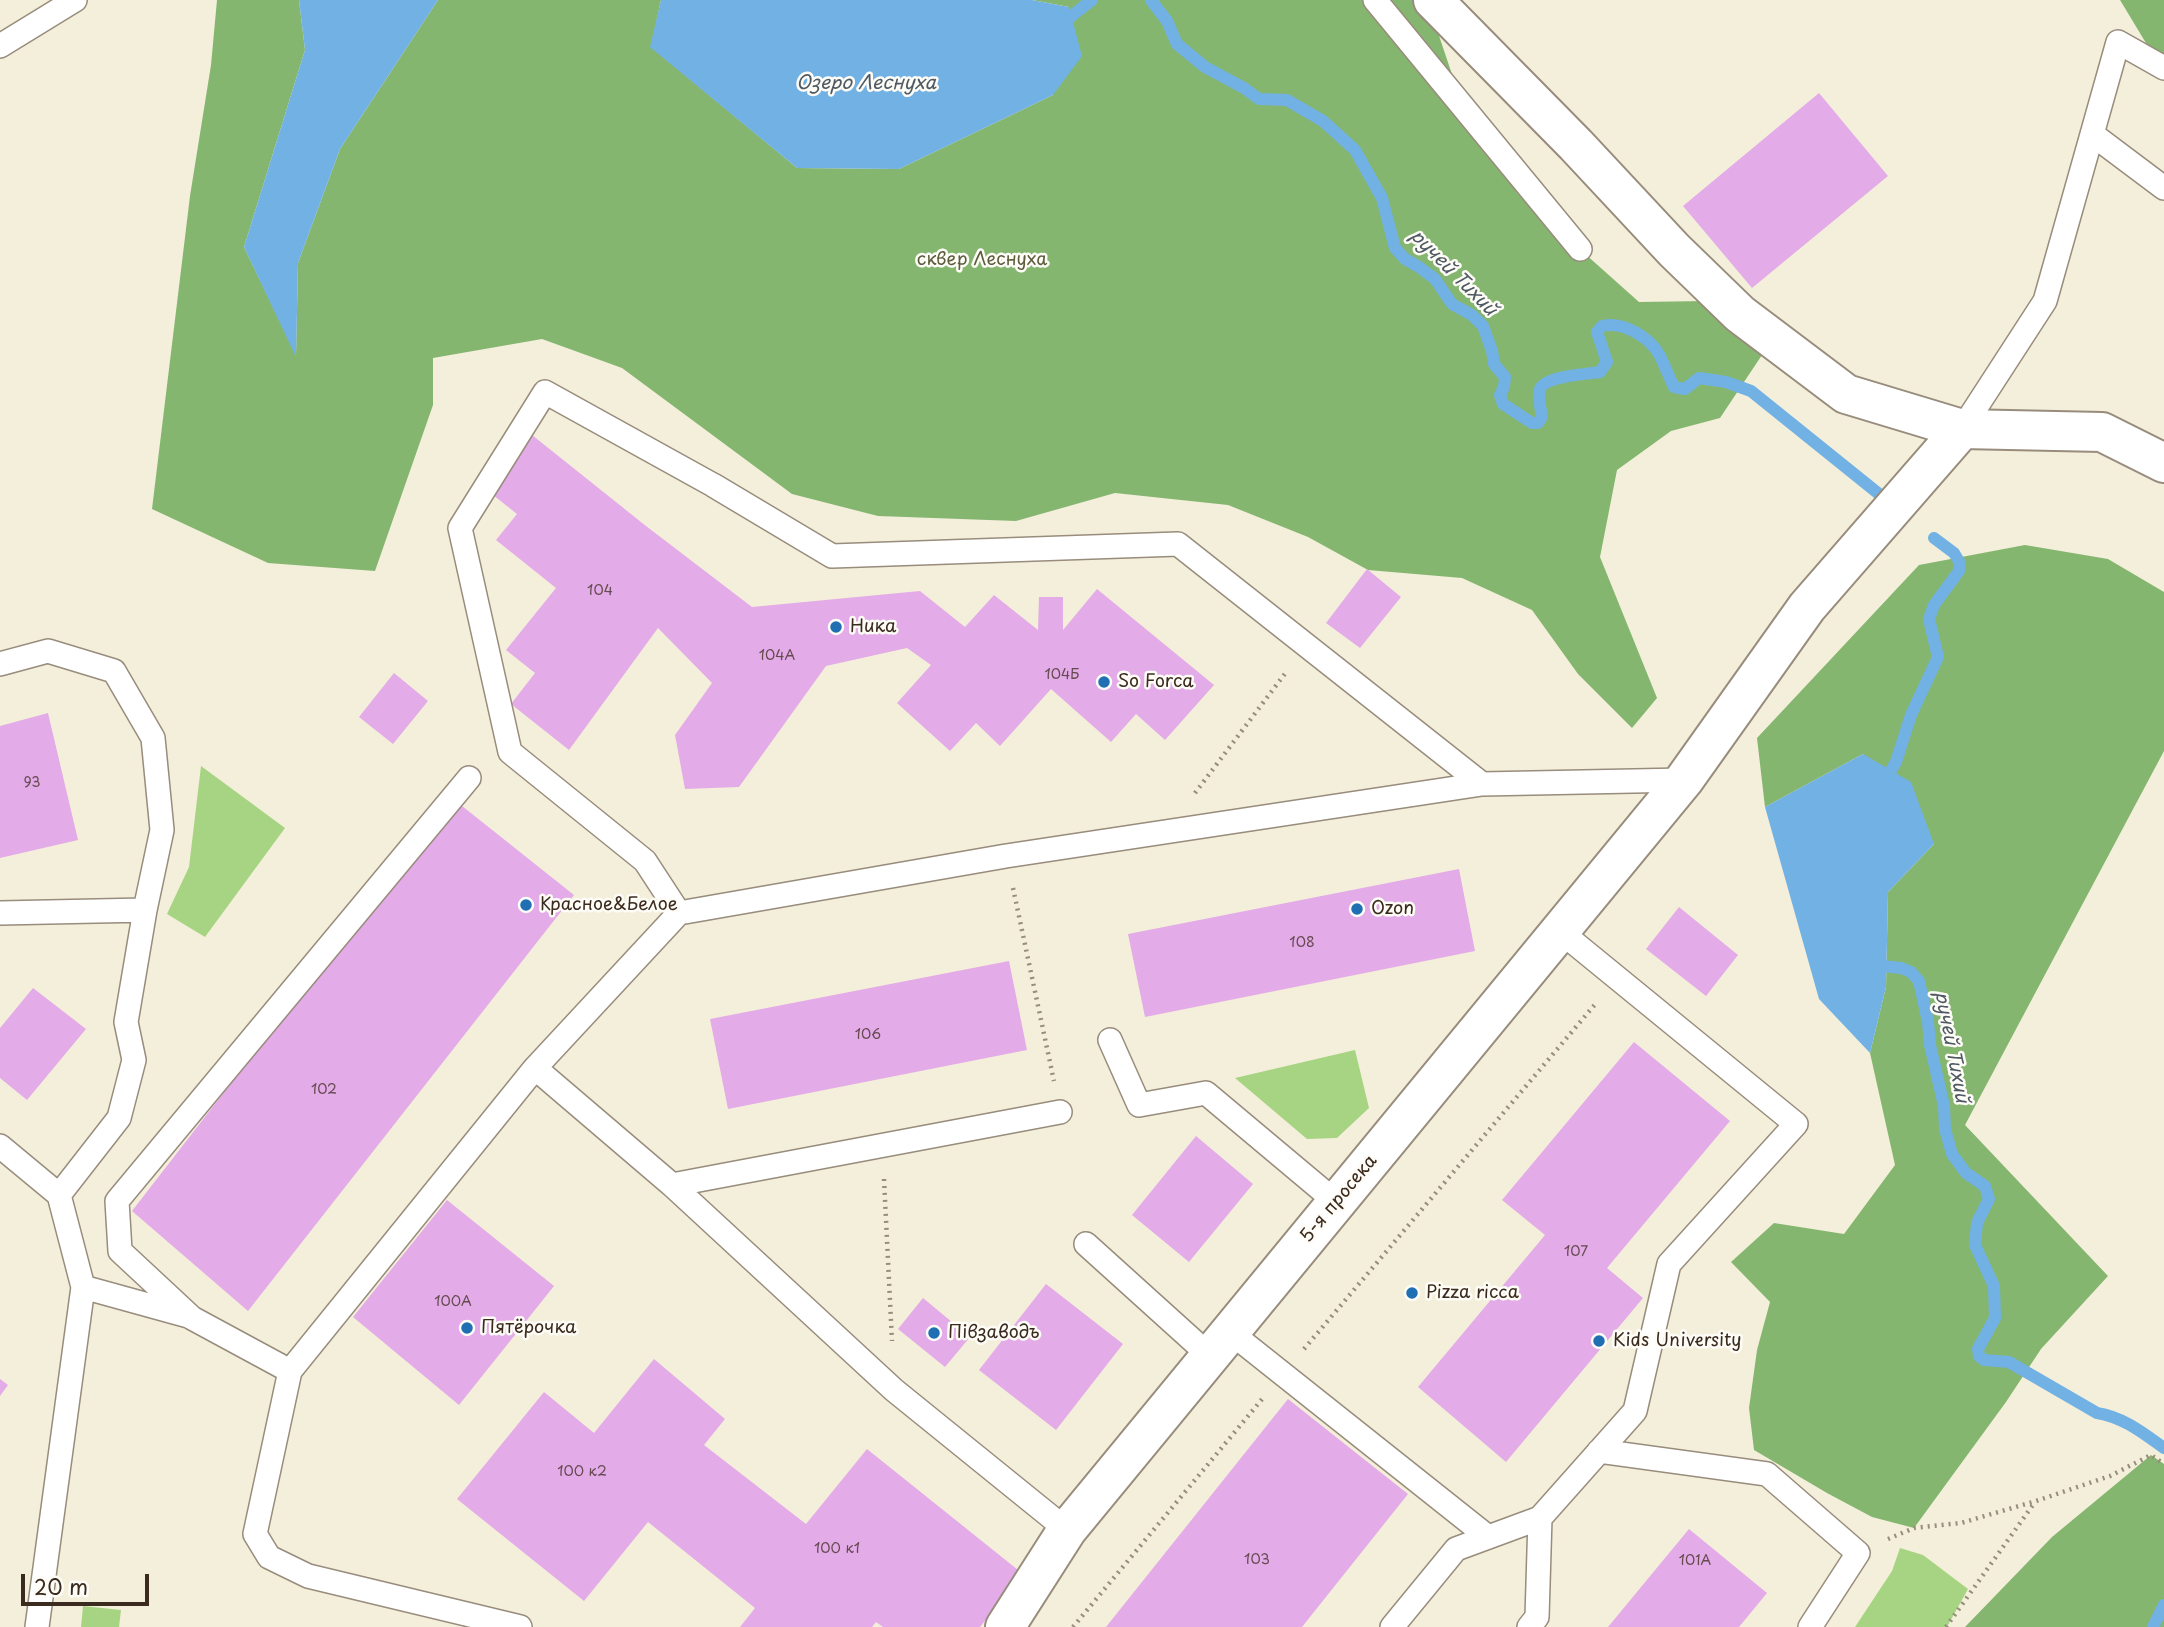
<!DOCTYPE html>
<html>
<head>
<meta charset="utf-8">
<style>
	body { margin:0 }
	#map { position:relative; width:2164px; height:1627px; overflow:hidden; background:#f4efdb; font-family:"Playpen Sans",sans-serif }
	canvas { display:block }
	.scale { position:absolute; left:21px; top:1574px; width:128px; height:32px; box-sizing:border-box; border:4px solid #3b2a1e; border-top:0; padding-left:9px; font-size:21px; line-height:24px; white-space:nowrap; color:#3b2a1e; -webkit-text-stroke:5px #fdfcf7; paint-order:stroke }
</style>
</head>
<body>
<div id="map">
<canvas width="2164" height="1627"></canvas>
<div class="scale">20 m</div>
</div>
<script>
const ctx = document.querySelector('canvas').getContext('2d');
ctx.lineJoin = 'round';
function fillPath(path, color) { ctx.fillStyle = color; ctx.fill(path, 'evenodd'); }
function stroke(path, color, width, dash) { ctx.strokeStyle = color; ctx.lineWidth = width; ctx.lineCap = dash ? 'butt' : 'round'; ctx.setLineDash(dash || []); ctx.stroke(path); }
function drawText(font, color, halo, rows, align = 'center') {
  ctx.font = font + ' "Playpen Sans",sans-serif'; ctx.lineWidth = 5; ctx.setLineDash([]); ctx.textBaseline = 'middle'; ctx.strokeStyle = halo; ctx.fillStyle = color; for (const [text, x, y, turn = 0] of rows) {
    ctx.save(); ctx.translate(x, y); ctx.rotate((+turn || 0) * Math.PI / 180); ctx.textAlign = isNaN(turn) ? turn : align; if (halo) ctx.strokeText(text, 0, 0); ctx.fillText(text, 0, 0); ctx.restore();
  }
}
const green = new Path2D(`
	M201,766L285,828L205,937L167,914L189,867Z
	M1355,1050L1369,1108L1337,1138L1307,1139L1235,1078Z
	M1900,1548L1923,1555L1968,1589L1947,1627H1855L1892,1571Z
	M83,1606L121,1610L119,1627H81Z`);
const forest = new Path2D(`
	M217,0H299L305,50L244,247L296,355L298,263L340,149L438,0H661L651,47L797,168L899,169L1053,95L1069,7L1032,0H1427L1466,116L1518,194L1639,302L1706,301L1768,346L1720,418L1671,431L1617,470L1600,557L1657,698L1632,728L1578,674L1532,610L1462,578L1368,570L1308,537L1228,505L1115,493L1016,521L878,516L792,494L622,368L542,339L433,358V405L375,571L268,563L152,509L190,196L211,65Z
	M2120,0H2164V73Z
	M2025,545L2108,559L2164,592V751L1965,1125L2108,1276L2041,1349L2006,1402L1914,1528L1872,1517L1827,1493L1754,1450L1749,1408L1757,1350L1770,1302L1731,1262L1774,1223L1844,1234L1895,1165L1870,1053L1886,987L1888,892L1934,844L1863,754L1765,807L1757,738L1919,565Z
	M2151,1455L2164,1464V1627H1965L2052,1537Z`);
const water = new Path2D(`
	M299,0H438L340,149L298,263L296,357L244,247L305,50Z
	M661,0H1032L1069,7L1082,56L1053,95L899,169L797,168L650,47Z
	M1863,754L1911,782L1934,844L1888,892L1886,987L1870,1053L1819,999L1765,807Z`);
const stream = new Path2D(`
	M1151,0L1167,21L1177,44L1205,67L1244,88L1259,99L1287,100L1323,121L1355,150L1382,198L1395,248L1405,259L1419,267L1435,279L1452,304L1472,315L1483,326L1492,351L1494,364L1505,377L1504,387L1500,395L1503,404L1532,423H1538L1542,417C1541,409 1537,396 1540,389C1545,376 1587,374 1600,372L1607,362L1597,332L1602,326C1623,321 1650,337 1660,356C1665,366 1669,377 1674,387L1685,389L1699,378L1726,382L1751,391L1879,494
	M1057,21H1065L1092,0
	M1884,782L1896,762L1911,715L1938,657L1929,619L1934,605L1959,571L1960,563L1954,553L1934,538
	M1874,959L1882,966L1901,968L1911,972L1919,981L1928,1022L1930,1045L1944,1106L1945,1129L1952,1154L1966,1173L1985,1186L1989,1199L1977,1223L1975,1245L1994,1286L1995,1318L1978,1349L1979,1356L1984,1360L2009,1362L2097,1413C2123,1417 2143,1433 2164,1448
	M2153,1627L2164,1605`);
const building = new Path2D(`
	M1819,93L1888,176L1752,288L1683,206Z
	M532,435L646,526L752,607L920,591L965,627L994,595L1038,630L1039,597H1063V630L1097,589L1214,685L1165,740L1136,714L1111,742L1051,689L1000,746L976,723L950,751L897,703L931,665L907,648L826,666L739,787L685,789L675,735L712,683L658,628L569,750L511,704L535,673L506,650L556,588L496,540L517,514L488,491Z
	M1367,569L1401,597L1360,648L1326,623Z
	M394,673L428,701L393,744L359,717Z
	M48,713L78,840L0,858V726Z
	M452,798L574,895L248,1311L132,1211Z
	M1459,869L1475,951L1145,1017L1128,934Z
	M1679,907L1738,955L1706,996L1646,949Z
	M1009,961L1027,1050L728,1109L710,1019Z
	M33,988L86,1029L27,1100L0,1078V1028Z
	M1634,1042L1730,1121L1607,1268L1643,1298L1506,1462L1418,1387L1545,1235L1502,1200Z
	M1196,1136L1253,1184L1189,1262L1132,1215Z
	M447,1200L554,1286L459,1405L353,1317Z
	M1046,1284L1123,1344L1056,1430L979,1370Z
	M923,1298L970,1337L945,1367L898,1329Z
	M654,1359L725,1419L704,1445L806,1524L867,1449L1023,1574L980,1627H883L876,1622L872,1627H740L755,1608L648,1522L584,1601L457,1499L544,1392L594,1433Z
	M0,1379L8,1385L0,1396Z
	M1288,1399L1408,1494L1302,1627H1106Z
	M1689,1529L1767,1593L1739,1627H1608Z`);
const path = new Path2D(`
	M1195,793L1287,671
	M1013,888L1054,1081
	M884,1179L892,1341
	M1304,1349L1597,1002
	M1888,1539L1914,1528L1961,1523L2036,1501L2110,1476L2151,1455L2164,1464
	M1073,1627L1263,1398
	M1946,1627L2035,1502`);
const lane = new Path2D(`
	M1375,0L1580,249
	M0,46L75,0
	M2092,134L2164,188
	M1962,429L2045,301L2118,42L2164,68
	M0,664L48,651L114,671L153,738L162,830L145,910
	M0,913L145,910L126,1022L134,1060L119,1118L59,1195
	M679,913L1006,856L1482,784
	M1110,1040L1139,1105L1206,1093L1336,1202
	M535,1068L672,1185L894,1390L1067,1530
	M0,1146L59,1195L83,1287L37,1627
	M672,1185L1060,1112
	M1086,1244L1210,1356
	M83,1287L188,1316
	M1230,1332L1488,1537
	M290,1371L192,1318L120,1251L117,1201L469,778
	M1599,1451L1767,1474L1858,1553L1810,1627
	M520,1627L308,1576L269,1557L255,1534L290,1371L535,1068L679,913L645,861L510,752L460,528L545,392L713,485L832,556L1178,544L1482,784L1684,780
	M1392,1627L1456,1549L1540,1518L1635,1411L1669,1264L1796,1124L1561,932
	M1529,1627L1537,1617L1540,1518`);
const street = new Path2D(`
	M1433,0L1576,145L1674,250L1740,314L1846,394L1962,429L2102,432L2164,463
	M1005,1627L1067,1530L1684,780L1807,607L1962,429`);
const markers = [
	[836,627,7,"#1f6fb2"],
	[1104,682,7,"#1f6fb2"],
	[526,905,7,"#1f6fb2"],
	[1357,909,7,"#1f6fb2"],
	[1412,1293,7,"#1f6fb2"],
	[467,1328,7,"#1f6fb2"],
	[934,1333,7,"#1f6fb2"],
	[1599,1341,7,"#1f6fb2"]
];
const numberNames = [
	["104",600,591],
	["104А",777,656],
	["104Б",1062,675],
	["93",32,783],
	["108",1302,943],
	["106",868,1035],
	["102",324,1090],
	["107",1576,1252],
	["100А",453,1302],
	["100 к2",582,1472],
	["100 к1",837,1549],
	["103",1257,1560],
	["101А",1695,1561]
];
const parkNames = [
	["сквер Леснуха",982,260]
];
const poiNames = [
	["Ника",850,627],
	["So Forca",1118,682],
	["Красное&Белое",540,905],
	["Ozon",1371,909],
	["Pizza ricca",1426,1293],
	["Пятёрочка",481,1328],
	["Пiвзаводъ",948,1333],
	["Kids University",1613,1341]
];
const streetNames = [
	["5-я просека",1339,1199,-50]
];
const waterNames = [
	["Озеро Леснуха",866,84],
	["ручей Тихий",1453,273,45],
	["ручей Тихий",1951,1047,79]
];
fillPath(green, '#a7d482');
fillPath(forest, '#85b670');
fillPath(water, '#71b1e4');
stroke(stream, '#71b1e4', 12);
fillPath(building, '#e3abe7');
stroke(lane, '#988c7c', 26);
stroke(street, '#988c7c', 42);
stroke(path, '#988c7c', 4.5, [2, 5]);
stroke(lane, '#fff', 23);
stroke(street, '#fff', 38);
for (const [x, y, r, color] of markers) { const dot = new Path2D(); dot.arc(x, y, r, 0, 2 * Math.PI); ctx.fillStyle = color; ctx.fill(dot); stroke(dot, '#fdfcf7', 2.5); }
drawText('14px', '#654a50', null, numberNames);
drawText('18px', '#5b5d3c', '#fdfcf7', parkNames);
drawText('18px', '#3b2a1e', '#fdfcf7', poiNames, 'left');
drawText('18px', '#3b2a1e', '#fdfcf7', streetNames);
drawText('italic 19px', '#4e5963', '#fdfcf7', waterNames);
</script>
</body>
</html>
